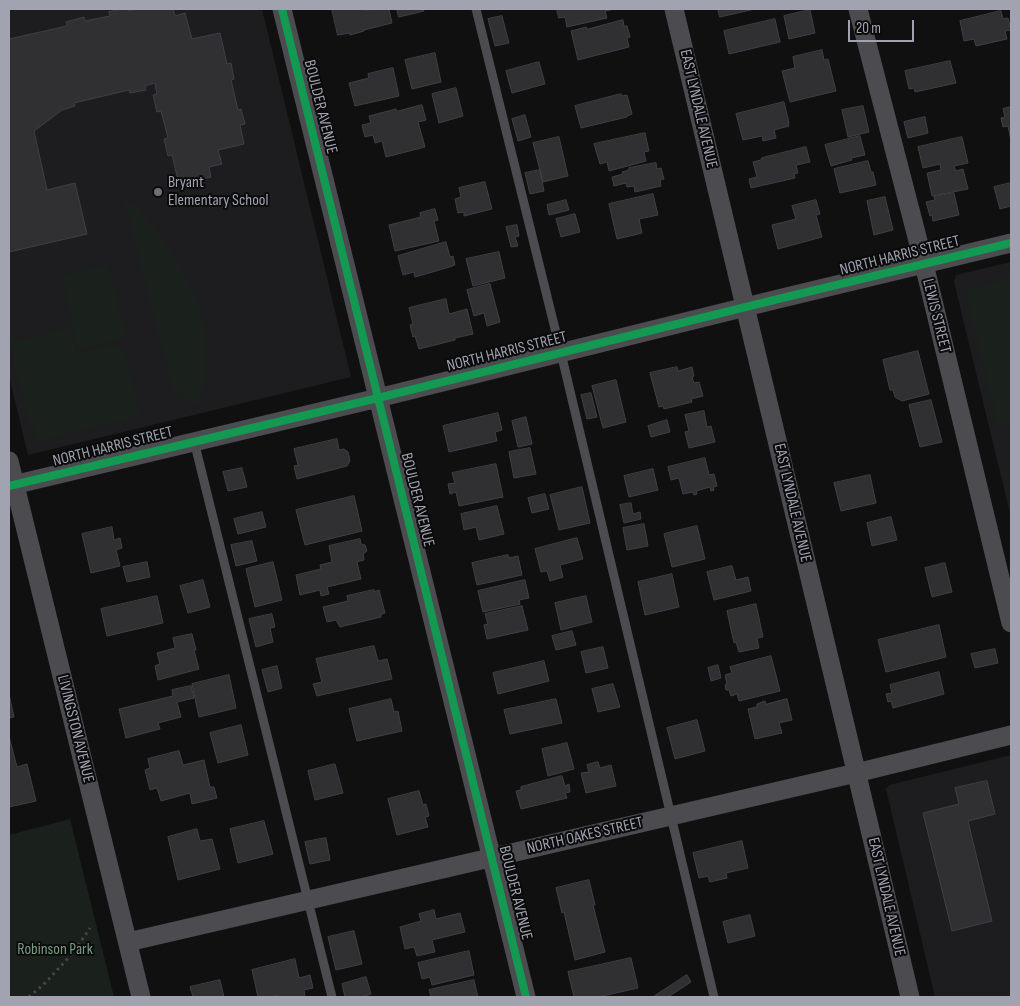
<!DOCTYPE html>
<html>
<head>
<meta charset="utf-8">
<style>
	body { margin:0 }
	#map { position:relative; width:1020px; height:1006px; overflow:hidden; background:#101010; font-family:"Sofia Sans Condensed",sans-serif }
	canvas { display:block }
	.frame { position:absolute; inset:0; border:10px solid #a1a3b1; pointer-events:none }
	.scale { position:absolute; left:848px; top:20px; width:66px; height:22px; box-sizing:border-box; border:2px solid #a1a3b1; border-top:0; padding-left:6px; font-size:15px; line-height:18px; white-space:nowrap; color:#a1a3b1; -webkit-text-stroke:4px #0b0b0c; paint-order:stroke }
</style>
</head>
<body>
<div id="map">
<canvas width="1020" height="1006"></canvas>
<div class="frame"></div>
<div class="scale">20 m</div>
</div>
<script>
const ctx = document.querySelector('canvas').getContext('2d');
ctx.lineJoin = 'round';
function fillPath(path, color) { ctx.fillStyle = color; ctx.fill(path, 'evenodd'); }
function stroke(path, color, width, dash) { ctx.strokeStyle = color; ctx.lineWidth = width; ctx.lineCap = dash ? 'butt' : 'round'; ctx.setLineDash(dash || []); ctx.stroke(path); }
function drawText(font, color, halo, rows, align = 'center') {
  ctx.font = font + ' "Sofia Sans Condensed",sans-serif'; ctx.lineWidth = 4; ctx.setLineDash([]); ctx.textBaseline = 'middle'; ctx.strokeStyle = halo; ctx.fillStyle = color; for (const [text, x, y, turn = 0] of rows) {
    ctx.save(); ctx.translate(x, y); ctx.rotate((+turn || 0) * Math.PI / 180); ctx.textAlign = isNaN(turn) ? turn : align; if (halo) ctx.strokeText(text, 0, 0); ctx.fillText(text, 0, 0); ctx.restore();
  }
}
const built = new Path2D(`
	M9,9H262L351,377L28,455L9,376Z
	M1011,262V517L954,282L956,275Z
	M1011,755V997H935L886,789L889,785Z`);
const green = new Path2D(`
	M124,199L136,207L151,223L174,256L198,301L205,332L206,381L199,404L192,406L172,388Z
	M109,265L126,338L78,349L61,276Z
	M1011,277V421L998,426L965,290Z
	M70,327L77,353L112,345L123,347L141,416L38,442L33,424L30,425L9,343Z
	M70,819L114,997H9V835Z`);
const building = new Path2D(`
	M123,9H128V11L138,9H173L175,16L185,13L192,39L220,33L227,64L231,63L234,79L231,80L238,110L241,109L245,124L240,125L244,144L218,150L222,164L209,167L211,177L179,184L172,155L168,156L164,139L168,138L161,111L157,112L153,95L157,94L155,83L145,86L146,90L130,93L129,90L74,103L75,106L62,110L34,131L47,190L75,183L87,234L9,252V39L67,26L66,22L84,17L85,21L110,16L109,12Z
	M332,9H363L364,10L389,9L392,23L364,30V31L350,35V33L338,35Z
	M397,9H423L424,11L399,17Z
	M557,9H615L605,11L607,18L567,27L565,17L559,18Z
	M718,9H755L720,17Z
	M810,10L815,33L789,39L784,16Z
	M1001,11L1003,19L1008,18L1011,30L1005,31L1007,39L976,46L974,39L964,41L960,21Z
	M502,16L509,43L495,46L488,19Z
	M775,19L780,42L729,54L724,31Z
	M623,20L624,26H627L630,37L627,38L629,47L578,60L571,31L586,27L587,29Z
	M822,50L824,60L828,59L836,91L790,102L782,71L795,68L793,57Z
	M435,53L441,82L412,89L405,60Z
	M950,61L956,83L915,92L914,88L909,89L905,71Z
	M539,62L545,84L512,93L506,71Z
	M393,68L399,96L355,106L349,83L369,78L368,74Z
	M456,88L463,116L439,123L432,94Z
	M621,94L622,96L627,95L632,114L627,116V117L581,128L575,106Z
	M784,102L789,123H788L789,126L774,130L776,138L763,141L762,136L743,140L736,114Z
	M422,105L426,120L418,122L425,147L386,157L382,141L375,143L373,135L365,137L362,125L371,123L369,116L396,109L397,111Z
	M863,106L869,132L848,137L842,110Z
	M1011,107V141L1008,126L1003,127L1001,118L1005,117L1003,109Z
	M525,115L531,137L518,141L512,119Z
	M925,117L928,133L908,138L904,122Z
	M645,133L649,151L644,152L646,161L609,171L607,162L600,164L594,144Z
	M860,136L865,155L851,158L852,160L831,166L825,145Z
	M559,137L568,176L543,182L533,143Z
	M962,137L968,163L954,166L956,171L963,169L968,189L932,196L927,173L941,170L940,164L923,168L918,147Z
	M806,147L810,162L796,165L798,173L794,174L795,178L751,188L749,179L757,177L753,162L761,160L762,158Z
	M868,161L871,172H873L876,185L840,193L834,169Z
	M656,163L657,169L661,168L664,179L660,180L661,186L635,192L634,186L627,187L626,183L614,186L612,177L623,174L622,172L629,170V168Z
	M540,170L544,191L530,194L525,173Z
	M485,182L492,209L464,216V212L458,213L455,199L461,197L459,188Z
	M1011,183V206L1000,209L994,187Z
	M954,193L959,215L933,221L932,215L930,216L926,202L935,200L934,197Z
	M653,194L658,215L639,219L642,233L617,239L609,204Z
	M885,197L893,230L874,235L867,201Z
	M566,200L569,210L549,215L547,205Z
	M816,200L820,214L816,215L822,237L778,249L772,225L796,219L792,206Z
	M435,209L438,220L434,221L439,241L395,251L389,225L421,217L420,213Z
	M575,214L580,232L561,237L556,219Z
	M517,225L519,236L515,237L518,246L511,247L506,227Z
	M446,242L450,257L453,256L455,265H453V266L415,277L414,272L403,275L398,256Z
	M499,252L505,278L473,286L466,259Z
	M490,284L500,322L487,326L484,313L474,316L467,290Z
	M446,299L449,314L467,309L473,334L455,338V340L419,349L415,336L413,337L410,325L413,324L409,308Z
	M918,351L929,394L902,401L895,397L893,390H890L883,360Z
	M677,367L678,371L692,367L694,376L692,377L694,383L699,382L703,396L691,399L692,402L664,409L663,406L659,407L650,373Z
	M616,380L626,422L603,428L592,386Z
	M591,393L597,417L587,419L581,395Z
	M931,400L942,442L920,447L909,405Z
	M704,411L707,427L711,426L715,442L689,448L685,432L689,431L685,415Z
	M498,413L502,430L495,432L497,441L449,452L443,426Z
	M526,417L532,444L518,447L512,421Z
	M667,420L670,432L651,437L648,426Z
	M337,439L339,450L344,449L348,452L350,461L347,466L297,479L294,466L298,465L294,449Z
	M530,448L536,474L514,478L509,452Z
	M705,458L709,475L714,474L717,486L713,487L714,490L711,491L710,487L696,491L697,494L694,495L693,492L683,494L679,478L671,480L668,467Z
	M496,464L503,497L459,506L456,492L450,494L448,484L455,483L452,473Z
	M242,468L247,487L228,491L223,472Z
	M653,469L658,490L629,497L624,476Z
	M870,475L876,503L841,511L834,483Z
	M582,487L590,523L559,530L550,495Z
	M545,494L549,509L532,513L528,498Z
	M354,496L362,531L305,545L296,510Z
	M631,503L633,514L640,512L641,519L624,523L620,505Z
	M497,506L504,534L479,540L476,527L464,530L461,514Z
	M262,512L266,527L238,534L234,519Z
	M891,517L897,540L872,546L867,523Z
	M644,524L648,546L627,550L623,528Z
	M697,526L705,559L672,567L664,534Z
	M112,527L114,540L120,538L122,548L116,550L120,566L91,573L82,534Z
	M577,538L583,559L560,565L563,577L550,581L547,571L541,572L535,549Z
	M360,539L361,544L365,545L367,551L363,554L364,560L357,562L361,579L327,587L329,594L321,596L320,590L300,595L296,575L321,569L320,565L332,562L329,546Z
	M252,541L257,561L236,566L231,545Z
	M508,555L509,558L518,556L522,575L477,585L472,563Z
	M147,562L150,577L127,582L123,567Z
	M273,562L282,600L255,607L246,569Z
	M945,563L952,592L932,597L925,568Z
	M732,566L736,580L748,577L751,591L714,600L707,572Z
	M672,574L679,607L645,615L638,582Z
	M203,580L210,607L188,613L180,586Z
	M525,580L529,598L519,600L520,604L483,612L478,591Z
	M374,590V592L379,590L385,613L381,614V617L340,627L336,620L327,622L323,607L348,601L347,596Z
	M157,596L163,623L107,636L101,609Z
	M586,596L592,622L561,630L555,603Z
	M756,604L763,637L757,638L759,648L739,652L736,642L734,643L727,611Z
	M522,606L528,630L487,639L484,625L488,624L485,614Z
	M272,614L275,627L270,628L273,642L256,647L249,619Z
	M939,625L946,657L886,672L878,640Z
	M572,631L576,645L556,650L552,636Z
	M192,634L196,650H194L199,669L158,680L155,666L160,664L157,653L175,648L173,638Z
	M374,646L378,661L387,659L392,679L317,696L313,684L322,682L316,659Z
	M603,647L608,668L586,673L581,652Z
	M995,649L998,663L975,668L971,654Z
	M771,656L780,691L739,701L737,694L731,696L729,690H726L725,685L727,684L725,675L732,673L730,667Z
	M544,661L549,681L498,694L493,673Z
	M718,665L721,678L711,681L708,668Z
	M277,666L282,688L268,692L262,670Z
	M939,672L944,694L893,708L891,701L888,702L886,694L892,693L890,685Z
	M229,675L236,708L199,717L192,684Z
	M613,684L620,707L598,712L592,689Z
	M191,686L194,698L177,702L181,717L158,723L160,729L126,738L119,709L173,696L172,690Z
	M9,694L14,717L9,718Z
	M391,699L394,712L398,711L402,731L357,741L349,709Z
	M556,699L562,723L510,734L504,710Z
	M787,699L792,720L779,723L782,733L755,739L748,709L757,707V704L765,701L766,704Z
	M697,720L705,751L675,759L667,728Z
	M241,725L248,755L218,763L210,733Z
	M9,736L17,767L27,764L36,801L9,807Z
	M567,743L574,769L548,776L542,749Z
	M179,751L183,765L204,760L210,787H214L217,798L192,804L190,793L161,801L157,788L150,790L145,770L150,768L148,759Z
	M598,762L600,768L611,765L616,786L586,793L581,773L589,772L587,765Z
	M335,764L343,793L315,800L308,771Z
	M562,776L565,786L569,784L570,792L565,793L567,798L521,809L516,791L521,790V787Z
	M987,781L995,814L968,821L992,921L952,931L923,813L959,804L955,788Z
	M419,791L423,805L426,804L429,816L425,817L428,827L397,835L388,799Z
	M264,821L273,854L238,863L230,829Z
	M197,829L200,841L212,839L220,869L178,880L168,837Z
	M326,838L330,860L310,864L305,842Z
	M742,841L748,868L726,873L727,878L710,882L708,876L699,878L693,853Z
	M589,880L595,905H593L605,952L575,960L564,912L562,913L556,888Z
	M434,910L436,919L460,913L465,932L432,940L435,952L417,956L414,947L405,949L400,927L421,921L419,914Z
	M750,915L755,936L728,943L723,922Z
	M354,931L362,964L336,970L328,937Z
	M469,951L474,975L432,985L430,977L422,979L418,963Z
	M631,958L638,988L598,997H574L568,972Z
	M295,959L299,978L310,975L313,988L304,990L305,997H279L278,995L270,997H258L252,970Z
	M687,975L691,982L668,997H653Z
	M366,977L371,994L361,997H345L342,984Z
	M220,980L224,997H193L190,987Z
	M474,980L478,997H431L429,990Z`);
const path = new Path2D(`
	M29,997L45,983L73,953L90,928`);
const service = new Path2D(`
	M476,9L561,353L714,997
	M194,441L332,997`);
const minor = new Path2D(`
	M282,9L526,997
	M674,9L910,997
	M858,9L924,264L1011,623
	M9,461L141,997
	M9,486L378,398L774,300L1011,243
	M128,942L856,773L1011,735`);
const cycleway = new Path2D(`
	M282,9L526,997
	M9,486L378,398L774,300L1011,243`);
const markers = [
	[158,192,5,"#6e7079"]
];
const streetNames = [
	["BOULDER AVENUE",320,107,76],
	["EAST LYNDALE AVENUE",698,109,77],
	["NORTH HARRIS STREET",900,256,-14],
	["LEWIS STREET",936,316,76],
	["NORTH HARRIS STREET",507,352,-14],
	["NORTH HARRIS STREET",113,447,-14],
	["BOULDER AVENUE",417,500,76],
	["EAST LYNDALE AVENUE",792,503,77],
	["LIVINGSTON AVENUE",75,729,76],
	["NORTH OAKES STREET",585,836,-13],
	["BOULDER AVENUE",515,893,76],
	["EAST LYNDALE AVENUE",886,897,77]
];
const poiNames = [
	["Bryant",168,183],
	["Elementary School",168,201]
];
const parkNames = [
	["Robinson Park",55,950]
];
fillPath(built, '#1d1d1f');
fillPath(green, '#1a201c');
fillPath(building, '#303033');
stroke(building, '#403f44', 1);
stroke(path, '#46464b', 3, [2.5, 4]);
stroke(service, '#4b4b50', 9);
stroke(minor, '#4b4b50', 19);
stroke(cycleway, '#139951', 8);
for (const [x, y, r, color] of markers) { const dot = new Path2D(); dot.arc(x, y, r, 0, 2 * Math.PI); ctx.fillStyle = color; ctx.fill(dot); stroke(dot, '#0b0b0c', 2); }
drawText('16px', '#a1a3b1', '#0b0b0c', streetNames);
drawText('16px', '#a1a3b1', '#0b0b0c', poiNames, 'left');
drawText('16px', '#789c80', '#0b0b0c', parkNames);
</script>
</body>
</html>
